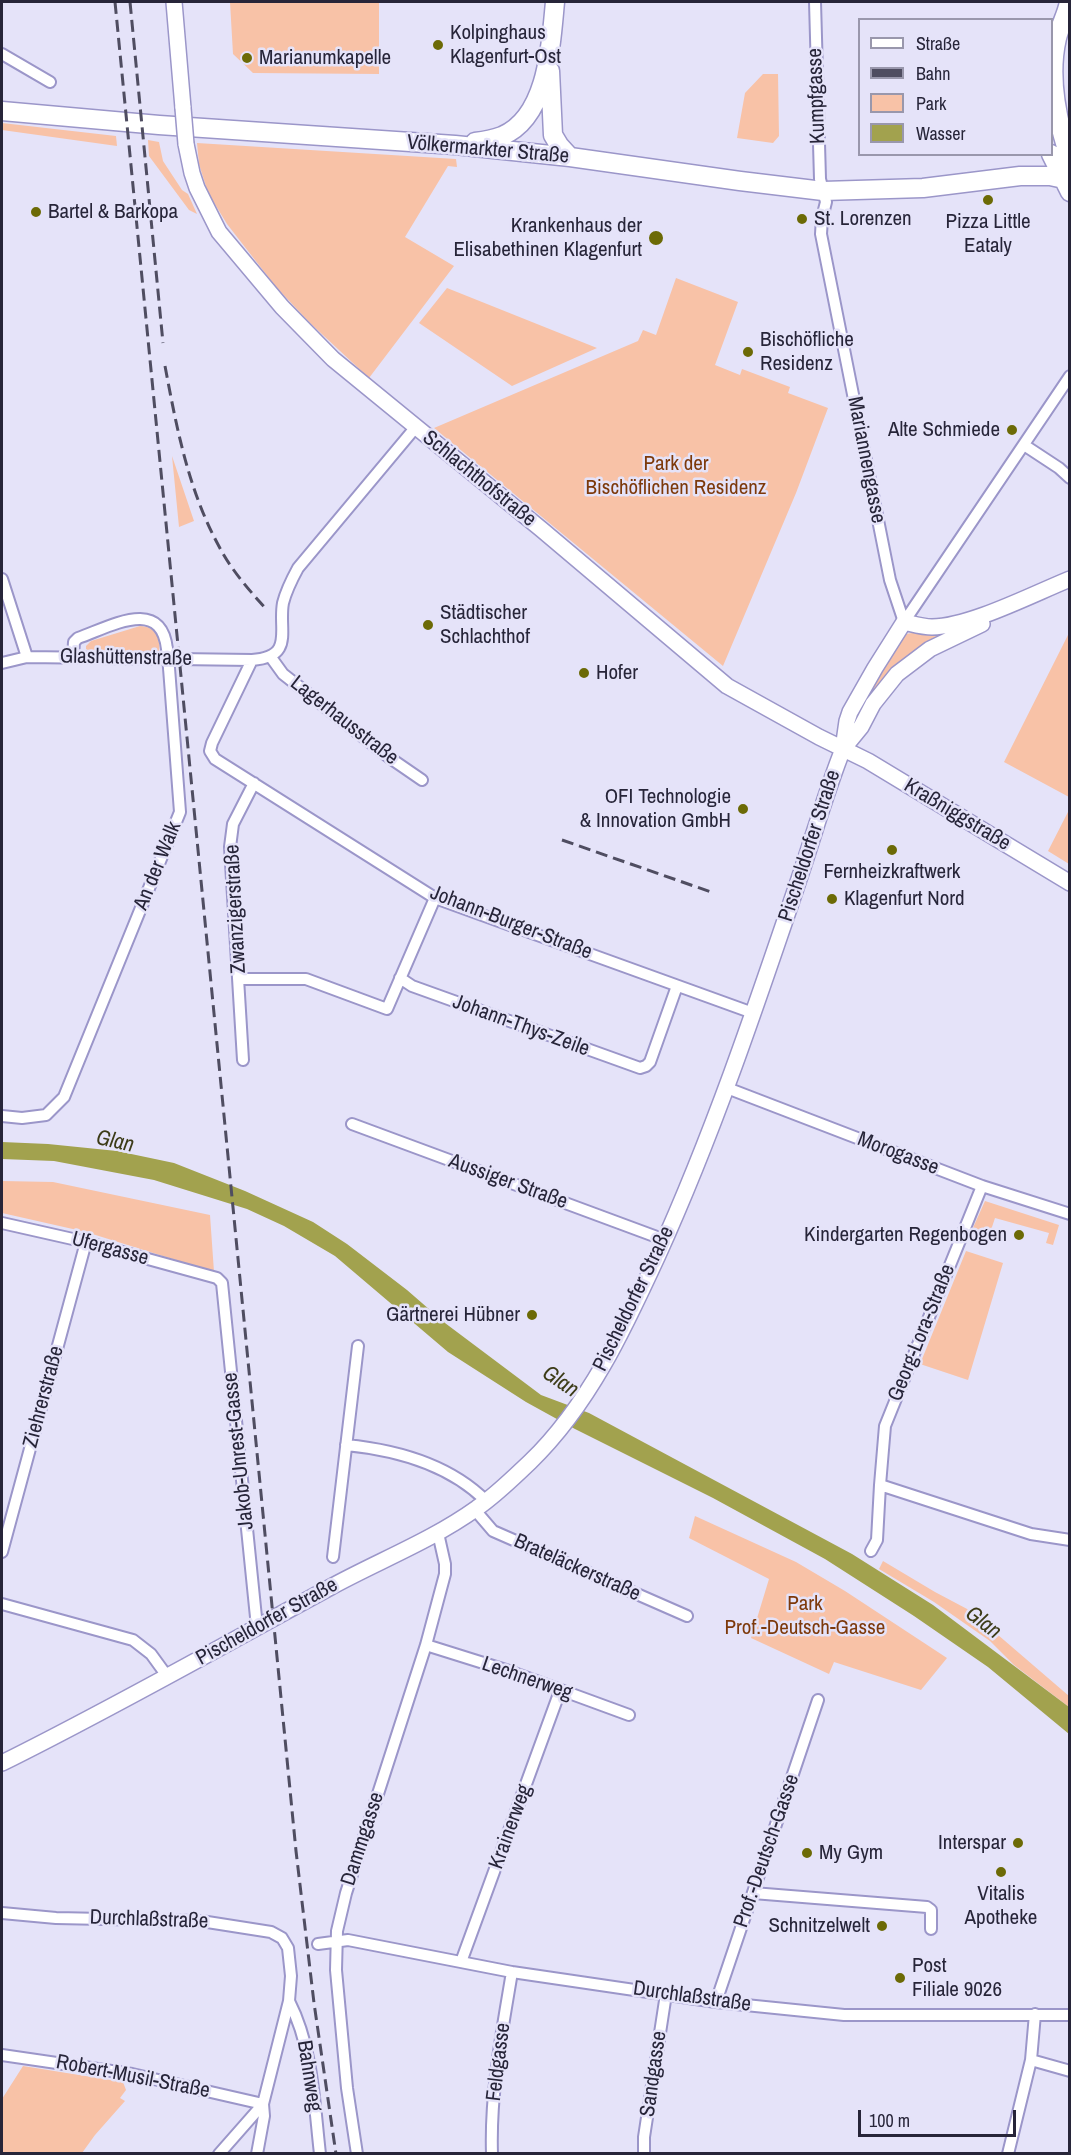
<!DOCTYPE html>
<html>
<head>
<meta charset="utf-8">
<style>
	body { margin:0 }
	#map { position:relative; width:1071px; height:2155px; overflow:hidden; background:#e5e3f9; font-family:"Archivo Narrow",sans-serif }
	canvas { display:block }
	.frame { position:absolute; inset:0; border:3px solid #272539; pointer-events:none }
	.legend { position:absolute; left:858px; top:18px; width:195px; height:138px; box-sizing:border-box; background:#e5e3f9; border:2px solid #9997ac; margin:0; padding:8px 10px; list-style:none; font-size:18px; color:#272539 }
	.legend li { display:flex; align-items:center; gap:12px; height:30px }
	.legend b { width:30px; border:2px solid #9997ac }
	.scale { position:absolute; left:858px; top:2110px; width:158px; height:27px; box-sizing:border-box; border:3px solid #272539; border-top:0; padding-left:8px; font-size:18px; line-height:21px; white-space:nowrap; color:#272539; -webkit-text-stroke:4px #e5e3f9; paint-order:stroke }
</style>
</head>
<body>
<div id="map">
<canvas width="1071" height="2155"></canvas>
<div class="frame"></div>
<ul class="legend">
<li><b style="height:8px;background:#fff"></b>Straße</li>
<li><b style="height:8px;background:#4f4d61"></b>Bahn</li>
<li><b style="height:16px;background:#f8c2a7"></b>Park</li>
<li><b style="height:16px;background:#a2a24e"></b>Wasser</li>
</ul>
<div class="scale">100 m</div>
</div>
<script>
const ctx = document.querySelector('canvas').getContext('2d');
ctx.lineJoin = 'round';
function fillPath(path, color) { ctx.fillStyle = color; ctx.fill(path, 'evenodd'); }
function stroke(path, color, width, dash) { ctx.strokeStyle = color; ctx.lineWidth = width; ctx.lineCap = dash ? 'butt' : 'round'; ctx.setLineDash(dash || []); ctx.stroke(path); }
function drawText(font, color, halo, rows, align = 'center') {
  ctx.font = font + ' "Archivo Narrow",sans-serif'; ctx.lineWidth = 5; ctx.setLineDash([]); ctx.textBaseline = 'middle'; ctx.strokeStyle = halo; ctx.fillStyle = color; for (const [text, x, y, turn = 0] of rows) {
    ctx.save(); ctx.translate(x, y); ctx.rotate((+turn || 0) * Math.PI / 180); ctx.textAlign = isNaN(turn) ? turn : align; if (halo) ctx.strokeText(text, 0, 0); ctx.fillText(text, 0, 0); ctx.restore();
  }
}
const green = new Path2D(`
	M230,2H379V74L253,73L233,54Z
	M763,74H778L779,136L773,143L737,138L745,93Z
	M2,123L116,136L117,146L2,130Z
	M148,140L159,142L163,161L182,190L188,194L197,214L189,210L149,156Z
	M197,143L456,159L457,167L448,166L405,237L454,266L369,378L310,323L276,287L227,224L208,193L199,164Z
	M676,278L738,302L715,365L740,375L742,369L790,387L788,393L828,408L796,493L723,666L434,428L638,341L643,330L656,335Z
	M447,288L597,348L512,386L419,323Z
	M172,456L194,521L179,527Z
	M140,626C156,626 161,640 159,652L90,651L86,649V646L91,641Z
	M912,633H943L912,653L897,666L855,721L854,719L900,638L906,634Z
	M1069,633L1070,797H1069L1004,762Z
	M1069,810V864L1048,851Z
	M2,1181L53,1182L210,1215L214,1272L86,1232L2,1213Z
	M985,1201L1059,1225L1053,1245L1046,1243L1049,1233L995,1218L989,1236L972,1230Z
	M966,1251L1003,1263L968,1380L920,1364Z
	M695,1516L796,1562L845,1591L947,1658L921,1690L834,1662L829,1674L751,1638L769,1579L689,1538Z
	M883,1561L935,1592L969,1610L1069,1696V1707L1014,1665L990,1641L934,1602L879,1569Z
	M23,2066L123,2082L126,2090L120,2098L125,2101L95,2135L82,2153H2V2099Z`);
const water = new Path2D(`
	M2,1142L48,1144L117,1151L174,1163L245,1191L313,1222L347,1244L407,1290L445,1323L541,1395L589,1413L852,1554L933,1605L1069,1707V1734L988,1667L914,1616L825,1559L713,1498L575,1429L526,1402L448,1352L335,1256L284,1226L247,1209L154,1180L54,1161L2,1159Z`);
const street = new Path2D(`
	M815,2L820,179L826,202L822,218L821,234L890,580L904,622
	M2,54L50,82
	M1024,445L1059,468L1070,478
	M2,579L27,657
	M904,622L1070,376
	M270,656L283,674L390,758L422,780
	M73,657L74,642L78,638C110,627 161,596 167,649
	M252,660L212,743L210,751L215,759L435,898L753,1013
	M2,663L27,657L252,660C295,657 278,630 283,603C286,591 292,579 298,568L415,428
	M400,978L412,986L640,1068L646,1066L650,1062L677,986
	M240,979H306L387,1009L435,898
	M243,1060L230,847L233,824L254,783
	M727,1088L982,1186L1070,1214
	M2,1116L22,1118L46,1115L64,1097L180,812L169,668
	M352,1124L665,1240
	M982,1186L885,1426L880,1485L1031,1534L1070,1540
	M2,1223L86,1242L217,1278L222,1283L257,1627
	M346,1445C397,1450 449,1464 486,1501
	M475,1510L493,1531L687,1616
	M871,1551L877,1540L880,1485
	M2,1552L86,1242
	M333,1557L358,1346
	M2,1604L133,1640L151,1654L167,1676
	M426,1645L509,1671L629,1715
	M753,1893L927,1907L931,1910V1929
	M2,1913L56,1918L201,1921L271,1932L282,1938L288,1948L291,1976L289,2001L263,2104L219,2154
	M318,1944L348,1940L512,1972L716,2002L844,2015H1070
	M461,1962L560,1691
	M289,2001C313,2048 314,2102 320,2154
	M716,2002L818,1700
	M2,2055L132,2074L263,2104
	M1031,2060L1070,2071
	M257,2154L264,2116L263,2104
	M357,2154L347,2088L336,1970L337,1931L346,1893L426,1645L445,1574V1564L438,1533
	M492,2154C490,2092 502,2032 512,1972
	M644,2154V2137L666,1994
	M1008,2154L1031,2060L1035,2014`);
const secondary = new Path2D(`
	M174,2L183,108
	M186,144L192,173L197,188L219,232L282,307L333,359L541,529L727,686L819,737L868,761L1070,883
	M843,749L861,727L873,704L897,674L930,649L982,624
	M2,1763C113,1708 220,1647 329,1588C378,1561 431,1541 477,1508C496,1495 513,1478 530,1462C589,1405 624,1329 658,1255C712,1136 754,1012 796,888C812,842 825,794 843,749L847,721L850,712L875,668L904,622C913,624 923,627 932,627C969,627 1033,594 1070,579`);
const primary = new Path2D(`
	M1069,2C1067,14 1060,26 1057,38C1048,77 1057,121 1070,159
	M550,71L553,135L559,145L570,157
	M2,111L159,125L455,145L570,157L740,181L823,191L923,188L1020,176H1050L1064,179
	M475,142C484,141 494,139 502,136C548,117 551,43 555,2
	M1051,154L1070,192`);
const rail = new Path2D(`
	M115,2L296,1851L314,2003L336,2154
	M130,2L163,343
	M165,366C177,430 189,493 221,550C233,572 250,591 266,609
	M562,840L711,892`);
const streetBridge = new Path2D(`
	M167,649L169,668`);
const secondaryBridge = new Path2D(`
	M183,108L186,144`);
const markers = [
	[438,45,6,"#6c6a06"],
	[247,58,6,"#6c6a06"],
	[988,200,6,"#6c6a06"],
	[36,212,6,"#6c6a06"],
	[802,219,6,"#6c6a06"],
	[656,238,8,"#6c6a06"],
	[748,352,6,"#6c6a06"],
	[1012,430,6,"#6c6a06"],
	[428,625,6,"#6c6a06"],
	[584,673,6,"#6c6a06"],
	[743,809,6,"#6c6a06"],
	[892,850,6,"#6c6a06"],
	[832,899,6,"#6c6a06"],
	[1019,1235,6,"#6c6a06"],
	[532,1315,6,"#6c6a06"],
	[1018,1843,6,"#6c6a06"],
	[807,1853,6,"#6c6a06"],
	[1001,1872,6,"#6c6a06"],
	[882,1926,6,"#6c6a06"],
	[900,1978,6,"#6c6a06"]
];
const poiNames = [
	["Kolpinghaus",450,33],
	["Klagenfurt-Ost",450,57],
	["Marianumkapelle",259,58],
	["Bartel & Barkopa",48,212],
	["St. Lorenzen",814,219],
	["Pizza Little",988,222,"center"],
	["Eataly",988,246,"center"],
	["Krankenhaus der",642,226,"right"],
	["Elisabethinen Klagenfurt",642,250,"right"],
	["Bischöfliche",760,340],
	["Residenz",760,364],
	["Alte Schmiede",1000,430,"right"],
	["Städtischer",440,613],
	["Schlachthof",440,637],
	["Hofer",596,673],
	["OFI Technologie",731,797,"right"],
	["& Innovation GmbH",731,821,"right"],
	["Fernheizkraftwerk",892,872,"center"],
	["Klagenfurt Nord",844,899],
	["Kindergarten Regenbogen",1007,1235,"right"],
	["Gärtnerei Hübner",520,1315,"right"],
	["Interspar",1006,1843,"right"],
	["My Gym",819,1853],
	["Vitalis",1001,1894,"center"],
	["Apotheke",1001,1918,"center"],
	["Schnitzelwelt",870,1926,"right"],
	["Post",912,1966],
	["Filiale 9026",912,1990]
];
const streetNames = [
	["Kumpfgasse",817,96,-92],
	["Völkermarkter Straße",488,150,5],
	["Mariannengasse",866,460,79],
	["Schlachthofstraße",479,479,39],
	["Glashüttenstraße",126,658,1],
	["Lagerhausstraße",344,721,38],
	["Kraßniggstraße",957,815,31],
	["Pischeldorfer Straße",810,846,-72],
	["An der Walk",158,866,-68],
	["Zwanzigerstraße",236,909,-93],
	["Johann-Burger-Straße",511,923,21],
	["Johann-Thys-Zeile",521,1026,20],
	["Morogasse",898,1154,21],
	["Aussiger Straße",508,1182,20],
	["Ufergasse",110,1249,15],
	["Pischeldorfer Straße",634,1299,-64],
	["Georg-Lora-Straße",922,1333,-68],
	["Ziehrerstraße",44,1397,-75],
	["Jakob-Unrest-Gasse",239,1451,-96],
	["Brateläckerstraße",577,1568,24],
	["Pischeldorfer Straße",267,1622,-29],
	["Lechnerweg",527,1679,19],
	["Krainerweg",511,1827,-70],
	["Dammgasse",363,1839,-72],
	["Prof.-Deutsch-Gasse",767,1851,-71],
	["Durchlaßstraße",149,1920,2],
	["Durchlaßstraße",692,1997,8],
	["Feldgasse",499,2062,-83],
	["Sandgasse",654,2074,-82],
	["Bahnweg",309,2076,81],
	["Robert-Musil-Straße",133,2077,11]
];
const parkNames = [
	["Park der",676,464],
	["Bischöflichen Residenz",676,488],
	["Park",805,1604],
	["Prof.-Deutsch-Gasse",805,1628]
];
const waterNames = [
	["Glan",115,1142,12],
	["Glan",560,1382,34],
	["Glan",983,1623,38]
];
fillPath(green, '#f8c2a7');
fillPath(water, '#a2a24e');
stroke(street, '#9b96c9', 14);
stroke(secondary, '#9b96c9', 18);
stroke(primary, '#9b96c9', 21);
stroke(street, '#fff', 10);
stroke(secondary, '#fff', 15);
stroke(primary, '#fff', 18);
stroke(rail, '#4f4d61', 3, [12, 6]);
stroke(streetBridge, '#9b96c9', 14, []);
stroke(secondaryBridge, '#9b96c9', 18, []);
stroke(streetBridge, '#fff', 10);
stroke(secondaryBridge, '#fff', 15);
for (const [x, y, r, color] of markers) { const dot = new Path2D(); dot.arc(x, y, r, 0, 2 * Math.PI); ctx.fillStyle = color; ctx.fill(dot); stroke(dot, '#e5e3f9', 2); }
drawText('21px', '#272539', '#e5e3f9', poiNames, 'left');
drawText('21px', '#272539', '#e5e3f9', streetNames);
drawText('21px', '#7d390b', '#e5e3f9', parkNames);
drawText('italic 22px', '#3c3b17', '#e5e3f9', waterNames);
</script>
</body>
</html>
